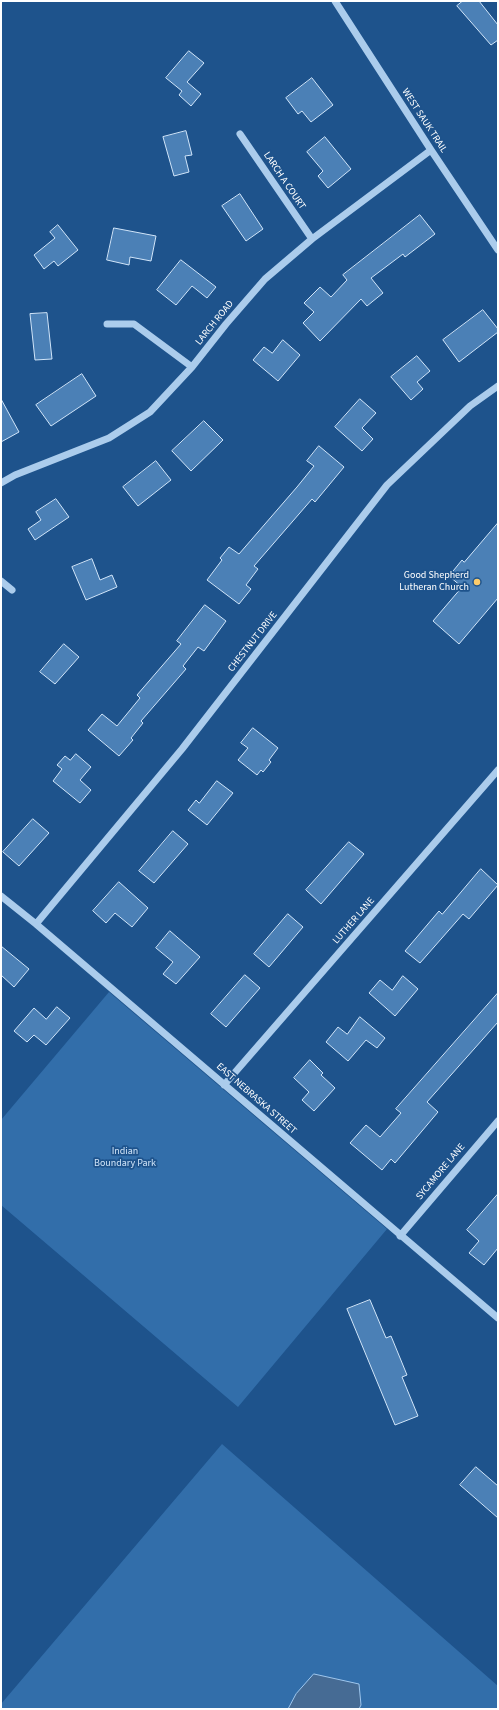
<!DOCTYPE html>
<html>
<head>
<meta charset="utf-8">
<style>
	body { margin:0 }
	#map { position:relative; width:499px; height:1710px; overflow:hidden; background:#1e538c; font-family:"Source Sans 3",sans-serif }
	canvas { display:block }
	.frame { position:absolute; inset:0; border:2px solid #fff; pointer-events:none }
</style>
</head>
<body>
<div id="map">
<canvas width="499" height="1710"></canvas>
<div class="frame"></div>
</div>
<script>
const ctx = document.querySelector('canvas').getContext('2d');
ctx.lineJoin = 'round';
function fillPath(path, color) { ctx.fillStyle = color; ctx.fill(path, 'evenodd'); }
function stroke(path, color, width, dash) { ctx.strokeStyle = color; ctx.lineWidth = width; ctx.lineCap = dash ? 'butt' : 'round'; ctx.setLineDash(dash || []); ctx.stroke(path); }
function drawText(font, color, halo, rows, align = 'center') {
  ctx.font = font + ' "Source Sans 3",sans-serif'; ctx.lineWidth = 3.5; ctx.setLineDash([]); ctx.textBaseline = 'middle'; ctx.strokeStyle = halo; ctx.fillStyle = color; for (const [text, x, y, turn = 0] of rows) {
    ctx.save(); ctx.translate(x, y); ctx.rotate((+turn || 0) * Math.PI / 180); ctx.textAlign = isNaN(turn) ? turn : align; if (halo) ctx.strokeText(text, 0, 0); ctx.fillText(text, 0, 0); ctx.restore();
  }
}
const green = new Path2D(`
	M109,992L387,1229L238,1407L1,1205V1120Z
	M222,1444L498,1686V1709H1V1704Z`);
const water = new Path2D(`
	M314,1674L359,1684L361,1705L359,1709H288L296,1694Z`);
const building = new Path2D(`
	M463,1H479L498,25V40L491,45L457,6Z
	M189,51L204,63L187,82L201,94L191,106L179,95L182,91L166,78Z
	M312,78L333,105L311,122L302,111L298,114L286,98Z
	M186,131L192,155L185,156L189,172L174,176L163,137Z
	M325,137L351,169L328,188L318,176L323,171L307,152Z
	M240,194L263,229L246,241L222,206Z
	M420,215L435,234L405,257L403,254L371,278L383,293L367,306L361,299L320,341L303,323L314,312L304,303L320,287L331,297L347,280L343,275Z
	M58,225L78,250L58,266L54,261L44,269L34,255L55,238L50,232Z
	M114,228L156,236L151,261L130,257L129,265L107,260Z
	M181,260L216,287L207,298L192,286L176,305L157,290Z
	M483,310L498,329V332L459,362L443,340Z
	M47,313L52,359L35,360L30,314Z
	M283,340L300,355L278,381L253,360L264,347L272,353Z
	M417,356L430,371L417,382L423,389L411,400L391,377Z
	M82,374L96,396L51,426L36,405Z
	M1,399L19,432L1,442Z
	M360,399L376,413L362,428L373,439L362,451L335,427Z
	M204,421L223,440L191,471L172,451Z
	M319,446L344,467L315,502L312,499L254,566L258,569L246,585L251,589L239,604L207,580L222,560L220,558L229,547L239,554L297,487L314,466L307,461Z
	M156,461L171,480L138,506L123,487Z
	M56,499L69,517L35,540L28,529L41,520L36,512Z
	M498,523V598L459,644L433,621L462,587L449,576L462,560L464,562Z
	M92,559L100,580L112,575L117,587L86,600L72,567Z
	M205,605L226,621L204,651L198,647L183,666L186,669L141,721L143,723L131,738L133,740L119,756L88,730L102,714L117,726L140,698L137,695L181,644L177,641Z
	M64,644L79,657L55,684L40,672Z
	M253,728L278,748L269,760L271,762L263,772L261,770L257,775L238,760L248,748L241,743Z
	M76,754L91,767L80,780L91,790L80,803L53,781L62,769L57,765L65,756L70,760Z
	M217,781L233,793L207,825L188,810L196,800L199,803Z
	M33,819L49,833L19,866L3,852Z
	M173,831L188,844L154,883L139,871Z
	M349,842L364,854L321,904L306,890Z
	M481,869L498,885L469,919L463,914L420,963L405,951L439,911L442,914Z
	M119,882L148,908L132,927L115,913L106,923L93,911Z
	M288,914L303,927L269,967L254,954Z
	M170,931L200,957L176,984L163,974L173,962L156,948Z
	M1,946L29,969L14,987L1,975Z
	M245,975L260,988L226,1027L211,1014Z
	M403,976L418,989L395,1016L369,993L380,980L392,990Z
	M498,993V1022L427,1102L438,1112L395,1163L391,1159L382,1170L350,1143L366,1125L380,1137L401,1113L396,1109Z
	M57,1007L70,1018L46,1045L34,1035L27,1042L14,1031L34,1008L46,1019Z
	M360,1017L385,1038L377,1048L366,1040L348,1061L326,1042L338,1027L347,1034Z
	M310,1060L323,1073L321,1075L335,1088L314,1111L302,1100L309,1092L294,1078Z
	M498,1194V1248L484,1265L469,1253L479,1241L467,1230Z
	M370,1300L386,1338L391,1336L407,1375L402,1377L418,1416L395,1425L347,1309Z
	M476,1467L498,1486V1518L460,1485Z`);
const minor = new Path2D(`
	M335,1L431,150L498,250
	M240,134L312,239
	M107,324H134L192,367
	M1,483L15,475L109,438L150,412L192,367L226,324L265,279L312,239L431,150
	M1,581L12,590
	M1,896L36,924L498,1318
	M36,924L182,749L387,485L470,406L498,386
	M224,1085L498,770
	M400,1236L498,1121`);
const markers = [
	[477,582,4,"#fbcb6b"]
];
const streetNames = [
	["WEST SAUK TRAIL",424,121,57],
	["LARCH A COURT",284,181,56],
	["LARCH ROAD",215,323,-51],
	["CHESTNUT DRIVE",253,642,-52],
	["LUTHER LANE",354,921,-49],
	["EAST NEBRASKA STREET",256,1099,41],
	["SYCAMORE LANE",441,1172,-50]
];
const poiNames = [
	["Good Shepherd",469,576],
	["Lutheran Church",469,588]
];
const parkNames = [
	["Indian",125,1152],
	["Boundary Park",125,1164]
];
fillPath(green, '#326eaa');
fillPath(water, '#466b94');
stroke(water, '#9fc7ee', 1);
fillPath(building, '#4b80b6');
stroke(building, '#d1e5f9', 1);
stroke(minor, '#abccec', 7);
for (const [x, y, r, color] of markers) { const dot = new Path2D(); dot.arc(x, y, r, 0, 2 * Math.PI); ctx.fillStyle = color; ctx.fill(dot); stroke(dot, '#1e538c', 1.5); }
drawText('10px', '#fff', '#1e538c', streetNames);
drawText('10px', '#fff', '#1e538c', poiNames, 'right');
drawText('10px', '#d1e5f9', '#1e538c', parkNames);
</script>
</body>
</html>
